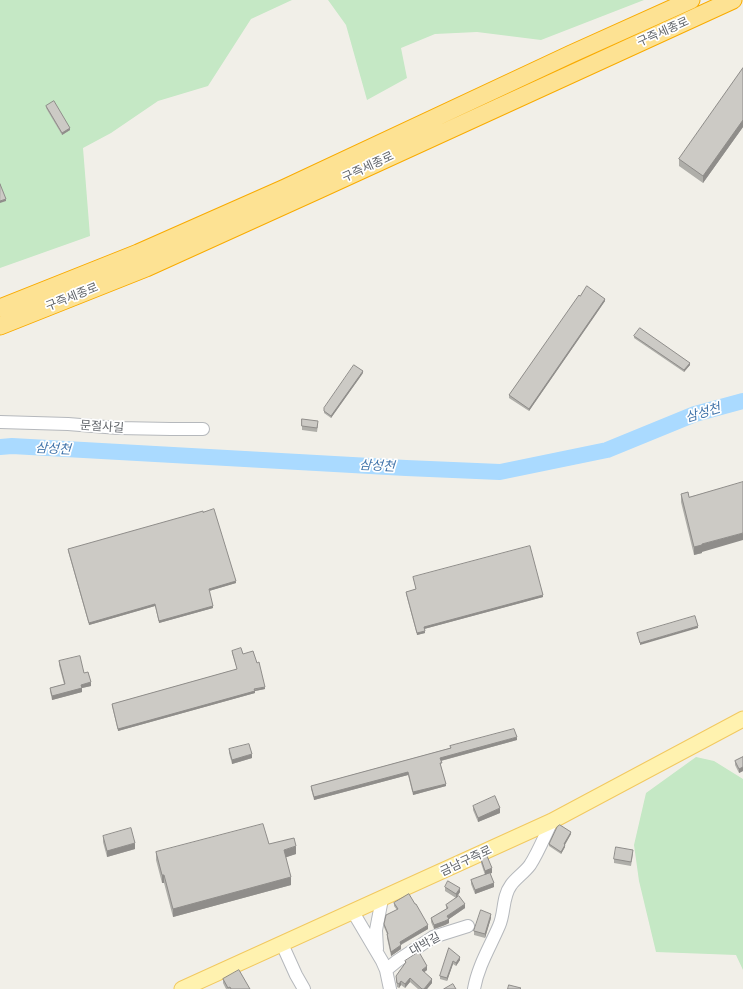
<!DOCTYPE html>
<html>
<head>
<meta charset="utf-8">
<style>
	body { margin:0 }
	canvas { display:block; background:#f1efe8 }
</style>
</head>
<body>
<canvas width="743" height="989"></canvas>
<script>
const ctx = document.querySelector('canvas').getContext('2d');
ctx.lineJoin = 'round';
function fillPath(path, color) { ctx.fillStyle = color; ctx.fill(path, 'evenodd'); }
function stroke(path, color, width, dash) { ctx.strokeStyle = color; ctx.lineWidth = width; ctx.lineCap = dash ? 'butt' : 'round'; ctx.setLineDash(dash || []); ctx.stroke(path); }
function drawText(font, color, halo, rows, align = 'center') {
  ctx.font = font + ' Raleway,"Noto Sans KR",sans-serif'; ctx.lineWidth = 3.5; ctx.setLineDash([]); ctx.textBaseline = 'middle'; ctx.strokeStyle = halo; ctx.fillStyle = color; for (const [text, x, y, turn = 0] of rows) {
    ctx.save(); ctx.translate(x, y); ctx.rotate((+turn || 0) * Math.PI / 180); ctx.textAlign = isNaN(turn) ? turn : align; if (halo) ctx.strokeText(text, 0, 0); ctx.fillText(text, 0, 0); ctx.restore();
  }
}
const green = new Path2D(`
	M0,0H292L251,19L208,86L158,101L111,133L83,148L90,236L0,268Z
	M328,0H644L541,40L477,32L435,34L401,48L407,78L367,100L346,25Z
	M696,757L714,761L743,779V970L736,955L656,952L639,881L634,845L646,793Z`);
const river = new Path2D(`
	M0,447L12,446L406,468L500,472L607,450L695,414L743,401`);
const minor = new Path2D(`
	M0,422L68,424L118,428L171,429H203
	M353,912L382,961L386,970L390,989
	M282,944L296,975L304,989
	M377,949L376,930L382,899
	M386,970L397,961L433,937L468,926
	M474,989C478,966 490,947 499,926C505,913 502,897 511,885C516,878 524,873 530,865C539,851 545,835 552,821`);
const major = new Path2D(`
	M182,989L552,821L743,719`);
const highway = new Path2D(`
	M0,308L138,253L285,188L571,54L691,0
	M0,326L146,268L318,190L733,0`);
const wall = new Path2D(`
	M743,68V127L703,183L679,166V159Z
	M46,106L70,130L62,135L46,108Z
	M580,296L605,301L529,411L509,398V395Z
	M634,336L690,365L684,372L634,338Z
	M363,373L331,418L324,413V408Z
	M318,425L317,432L302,430V426Z
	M681,494L702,552V553L694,555L681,502Z
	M68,549L236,583L209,591L213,608L159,623L155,606L89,625L68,551Z
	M413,577L543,597L424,629L425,633L417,635L406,594V592L416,589Z
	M232,651L243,654L265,689L255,691V693L118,731L112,706V704L237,669L232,653Z
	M59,661L84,673L91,686L82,688V692L52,700L50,691V688L64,684L59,665Z
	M517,740L441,761V766L446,786L413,795L408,775L314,800L311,789V786L450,748V746Z
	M229,749L252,758L232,764L229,753Z
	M743,757V771L739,773L735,765V761Z
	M473,806L500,813L478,822L473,810Z
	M571,834L565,845V847L561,854L549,846V844Z
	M103,836L135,849L107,857L103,842Z
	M269,844L296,854L286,857L291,885L173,917L164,883H162L156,860V852Z
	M633,854L631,866L614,863V859Z
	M481,859L492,873H490L494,887L475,894L471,884V880L485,875L481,863Z
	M445,887L460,892L457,897L465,908L449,919V923L445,925L434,929L431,922V918L446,909V905L456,898L445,891Z
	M394,903L428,929L401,945V949L391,956L387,938V934L384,927V924L397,910L394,906Z
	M491,918L485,938L474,935V931Z
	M449,948L460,960L456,966L453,964L447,981L440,979V976Z
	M405,961L427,970L424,972L432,983L427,989H418L410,982L405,988L401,985L399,988L397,987L396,980V976L405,963Z
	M223,979L250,989H226L223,983Z`);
const shadedWall = new Path2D(`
	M743,120V127L703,183V176Z
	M70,128V130L62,135V133Z
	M6,199V201L0,203V201Z
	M605,299V301L529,411V409Z
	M690,363V365L684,372V370Z
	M363,371V373L331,418V416Z
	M743,533V540L702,552V553L694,555V547L702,544Z
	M236,581V583L209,591V589Z
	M543,595V597L424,629V627Z
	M155,604V606L89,625V623Z
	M213,606V608L159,623V621Z
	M698,626V628L640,645V643Z
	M425,631V633L417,635V633Z
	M91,682V686L82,688V692L52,700V696L81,685Z
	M265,687V689L255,691V693L118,731V729Z
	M517,737V740L440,761V758Z
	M252,754V758L232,764V760Z
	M743,767V771L739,773V769Z
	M408,772V775L314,800V797Z
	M446,784V786L413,795V792Z
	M500,808V813L478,822V818Z
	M571,832V834L564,846V844Z
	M135,843V849L107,857V851Z
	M565,845V847L561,854V852Z
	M296,846V854L284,858V850Z
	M492,868V873L485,875V871Z
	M162,875H164V883H162Z
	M291,877V885L173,917V909Z
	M494,883V887L475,894V890Z
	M460,888V892L456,898V894Z
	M465,904V908L449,919V923L445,925L434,929V925Z
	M491,914V918L485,938V934Z
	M428,925V929L400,945V942Z
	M401,945V949L391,956V952Z
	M460,957V960L456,966V963Z
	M453,961V964L447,981V978Z
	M427,966V970L422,974V970Z
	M410,978V982L405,988V984Z
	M432,979V983L427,989H424Z
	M401,981V985L399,988V984Z`);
const building = new Path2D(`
	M743,68V120L703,176L679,159Z
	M54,101L70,128L62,133L46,106Z
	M0,184L6,199L0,201Z
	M587,286L605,299L529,409L509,395L579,295L580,296Z
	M640,328L690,363L684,370L634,336Z
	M354,365L363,371L331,416L324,411V408Z
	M302,419L318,421L317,428L302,426Z
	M743,482V533L702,544V545L694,547L681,494L688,492L689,497Z
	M214,509L236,581L209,589L213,606L159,621L155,604L89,623L68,549L203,511V512Z
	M530,546L543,595L424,627L425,631L417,633L406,592L416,589L413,577Z
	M695,616L698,626L640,643L637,633Z
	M241,648L243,654L253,651L257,663L259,662L265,687L254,689L255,691L118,729L112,704L237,669L232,651Z
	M80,656L84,673L88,672L91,682L81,685L82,688L52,696L50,688L65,684L59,661Z
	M514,729L517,737L440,758L442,763H440L446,784L413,792L408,772L314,797L311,786L451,748L450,746Z
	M249,744L252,754L232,760L229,749Z
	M743,757V767L739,769L735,761Z
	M495,796L500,808L478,818L473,806Z
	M263,824L269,844L294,838L296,846L284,850L291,877L173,909L164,875H162L156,852Z
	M560,825L571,832L564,844L565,845L561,852L549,844L557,827Z
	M131,828L135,843L107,851L103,836Z
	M616,847L633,850L631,862L614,859Z
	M487,856L492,868L485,871L481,859Z
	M490,873L494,883L475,890L471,880Z
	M448,881L460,888L456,894L445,887Z
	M409,894L415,904H416L428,925L400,942L401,945L391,952L387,934H388L384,924L386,915L398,909L394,903Z
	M459,896L465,904L447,916L449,919L445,921L434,925L431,918L448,908L446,905Z
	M481,910L491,914L485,934L474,931Z
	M449,948L460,957L456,963L453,961L447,978L440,976Z
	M419,952L427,966L422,970L432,979L424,989H422L410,978L405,984L401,981L399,984L397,983L396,976L406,962L405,961Z
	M239,970L250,989H231L230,987L228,988L223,979Z
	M453,984L456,989H444Z
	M509,985L521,988L520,989H508Z`);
const streetNames = [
	["구즉세종로",663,32,-24],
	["구즉세종로",368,167,-25],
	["구즉세종로",72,297,-22],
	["문절사길",102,427,4],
	["금남구즉로",466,861,-25],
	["대박길",425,944,-29]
];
const waterNames = [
	["삼성천",703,413,-17],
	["삼성천",53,449,3],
	["삼성천",377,466,3]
];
fillPath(green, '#c5e8c5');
stroke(river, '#aadaff', 16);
stroke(minor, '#b5b8bc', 14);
stroke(major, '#f2c960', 17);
stroke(highway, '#f9ab00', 19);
stroke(minor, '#fff', 12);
stroke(major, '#fff2af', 15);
stroke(highway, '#fde293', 17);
fillPath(wall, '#afaea9');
fillPath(shadedWall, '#8f8d8a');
fillPath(building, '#cccac5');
stroke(building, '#8f8d8a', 1);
drawText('12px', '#5f6368', '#fff', streetNames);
drawText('italic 13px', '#4174aa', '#fff', waterNames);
</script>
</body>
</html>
